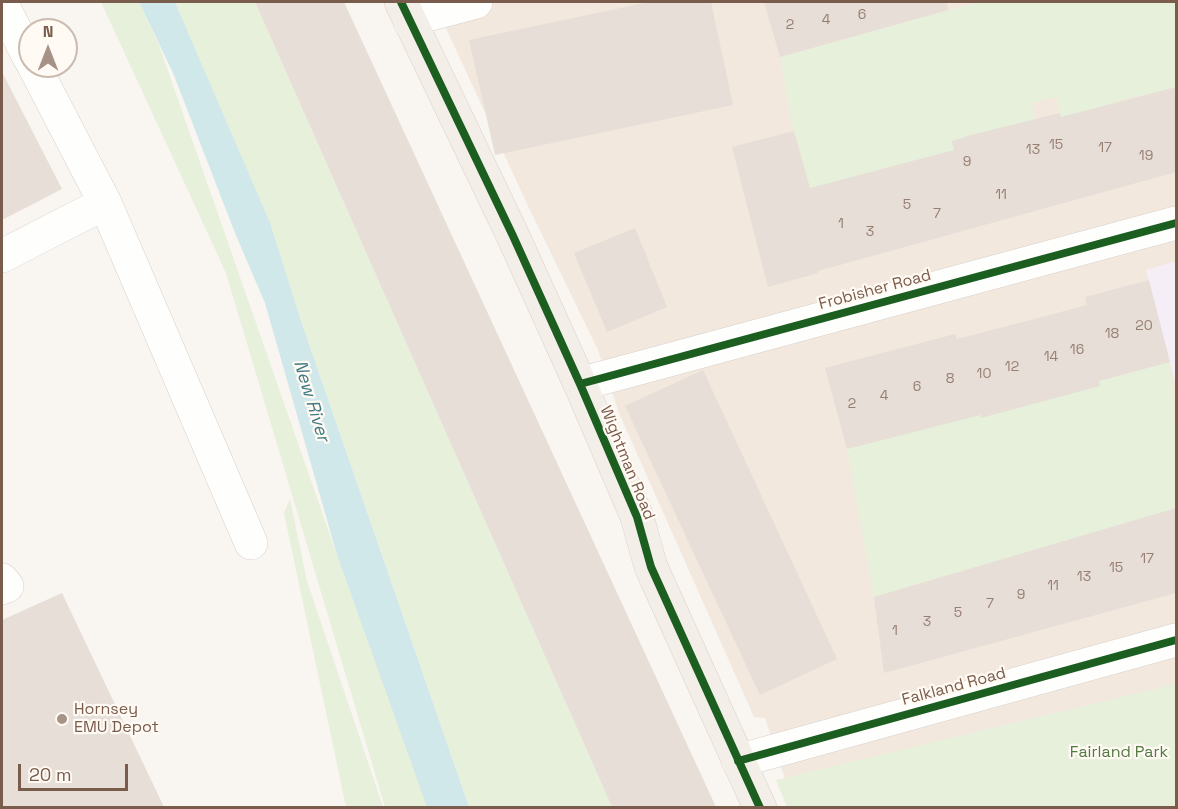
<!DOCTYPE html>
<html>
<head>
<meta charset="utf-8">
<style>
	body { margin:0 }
	#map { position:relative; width:1178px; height:809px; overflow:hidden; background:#f9f5f0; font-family:"Space Grotesk",sans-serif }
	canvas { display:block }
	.frame { position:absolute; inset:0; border:3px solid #7a5c4d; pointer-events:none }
	.north { position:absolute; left:18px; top:18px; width:60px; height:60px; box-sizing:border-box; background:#fffaf3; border:2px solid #cabbb1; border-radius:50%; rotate:0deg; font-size:16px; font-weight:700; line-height:24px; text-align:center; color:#7a5c4d }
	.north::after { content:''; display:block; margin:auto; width:21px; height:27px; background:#a69286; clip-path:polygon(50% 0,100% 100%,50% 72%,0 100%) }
	.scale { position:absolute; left:18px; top:764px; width:110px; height:27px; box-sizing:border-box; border:3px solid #7a5c4d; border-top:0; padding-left:8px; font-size:18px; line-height:21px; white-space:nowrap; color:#7a5c4d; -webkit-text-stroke:4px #fffaf3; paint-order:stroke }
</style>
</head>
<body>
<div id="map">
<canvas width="1178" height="809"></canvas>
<div class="frame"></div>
<div class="north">N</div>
<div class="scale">20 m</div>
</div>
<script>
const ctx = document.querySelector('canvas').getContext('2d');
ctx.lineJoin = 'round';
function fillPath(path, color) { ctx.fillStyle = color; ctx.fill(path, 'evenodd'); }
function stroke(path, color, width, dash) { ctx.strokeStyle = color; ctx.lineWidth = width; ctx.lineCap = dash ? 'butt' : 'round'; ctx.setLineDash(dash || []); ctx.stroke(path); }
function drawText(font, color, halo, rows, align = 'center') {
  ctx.font = font + ' "Space Grotesk",sans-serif'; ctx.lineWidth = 4.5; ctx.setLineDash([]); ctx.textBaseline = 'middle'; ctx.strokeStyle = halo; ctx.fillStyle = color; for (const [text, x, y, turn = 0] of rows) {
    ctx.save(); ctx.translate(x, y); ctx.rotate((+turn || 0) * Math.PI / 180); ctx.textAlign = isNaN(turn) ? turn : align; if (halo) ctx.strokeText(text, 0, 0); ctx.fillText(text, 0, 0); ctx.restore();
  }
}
const residential = new Path2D(`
	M434,2H1176V807L786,782L765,718L754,717L619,413L598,350L528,206Z`);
const education = new Path2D(`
	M1176,261V386L1146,270Z`);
const green = new Path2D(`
	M101,2H139L159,45L337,555L429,807H385L226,273Z
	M175,2H255L612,807H469L301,321L268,220Z
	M979,2H1176V87L1157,93L1152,129L1142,95L1115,102L1121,126L1060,134V115L1056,97L1032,103L1037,125L970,136L952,141L963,184L821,227L791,122L780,57Z
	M1170,362L1176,438V508L874,597L847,449Z
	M290,499L307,581L383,807H346L284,513Z
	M1176,684V807H787L776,780Z`);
const water = new Path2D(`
	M139,2H175L270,223L301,321L469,807H427L337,555L265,303L235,233L173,73Z`);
const building = new Path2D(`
	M255,2H344L716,807H612Z
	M649,2H711L733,105L495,155L469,40Z
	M764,2H947L948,10L780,57Z
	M2,72L62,189L2,220Z
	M1176,87V172L818,271V273L768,287L732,147L794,131L810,188L954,150L952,141L971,135L1060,113L1061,117Z
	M635,228L667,307L607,332L574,253Z
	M1149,280L1170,362L1099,381L1100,386L981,418V415L847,449L825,368L955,334L957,339L1027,321L1087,305L1085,297Z
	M703,370L837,659L760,695L625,406Z
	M1176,508V593L884,673L874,597Z
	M62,593L80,631L164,807H2V620Z`);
const minor = new Path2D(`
	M2,4L30,59
	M410,22L423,16L476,2
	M105,203L251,543
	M2,256L105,203L34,66
	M580,384L1176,223
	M2,580L7,586L2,588
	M738,761L1176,640`);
const major = new Path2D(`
	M401,2L513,236L580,384L637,517L651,567L760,808`);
const cycleway = new Path2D(`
	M401,2L513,236L580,384L637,517L651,567L760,808
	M580,384L1176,223
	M738,761L1176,640`);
const markers = [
	[62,719,6,"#a69286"]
];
const numberNames = [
	["6",862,15],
	["4",826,20],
	["2",790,25],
	["15",1056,145],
	["17",1105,148],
	["13",1033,150],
	["19",1146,156],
	["9",967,162],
	["11",1001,195],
	["5",907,205],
	["7",937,214],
	["1",841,224],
	["3",870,232],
	["20",1144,326],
	["18",1112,334],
	["16",1077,350],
	["14",1051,357],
	["12",1012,367],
	["10",984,374],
	["8",950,379],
	["6",917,387],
	["4",884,396],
	["2",852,404],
	["17",1147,559],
	["15",1116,568],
	["13",1084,577],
	["11",1053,586],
	["9",1021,595],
	["7",990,604],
	["5",958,613],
	["3",927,622],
	["1",895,631]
];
const streetNames = [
	["Frobisher Road",875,290,-15],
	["Wightman Road",627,463,68],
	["Falkland Road",954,687,-15]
];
const poiNames = [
	["Hornsey",74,710],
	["EMU Depot",74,728]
];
const parkNames = [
	["Fairland Park",1119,753]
];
const waterNames = [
	["New River",311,401,73]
];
fillPath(residential, '#f2e8de');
fillPath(education, '#f6eef6');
fillPath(green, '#e7f0db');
fillPath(water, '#d0e8ea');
fillPath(building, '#e6ded7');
stroke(minor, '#d7d1cb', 34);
stroke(major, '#dad1cc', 34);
stroke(minor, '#fefefd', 33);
stroke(major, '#f3eee8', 33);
stroke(cycleway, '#1b5e20', 8);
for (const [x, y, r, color] of markers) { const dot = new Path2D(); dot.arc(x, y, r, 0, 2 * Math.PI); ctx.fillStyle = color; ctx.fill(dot); stroke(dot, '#fffaf3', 2); }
drawText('14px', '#977e72', null, numberNames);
drawText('16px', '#7a5c4d', '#fffaf3', streetNames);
drawText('16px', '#7a5c4d', '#fffaf3', poiNames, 'left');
drawText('16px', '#537a41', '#fffaf3', parkNames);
drawText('italic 18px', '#437c86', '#fffaf3', waterNames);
</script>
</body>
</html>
